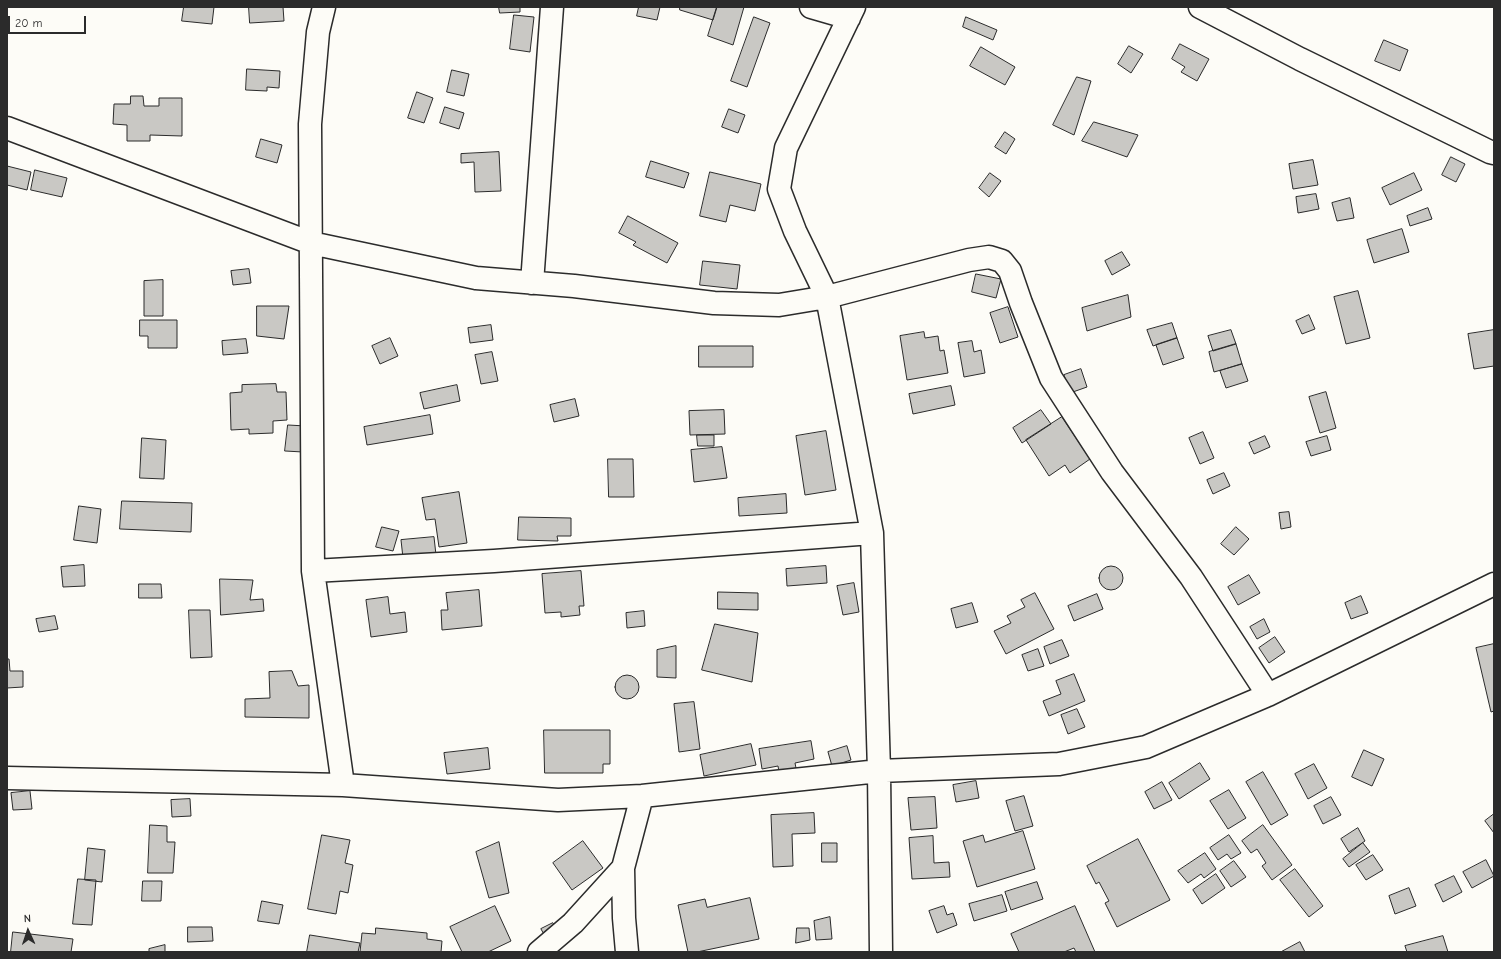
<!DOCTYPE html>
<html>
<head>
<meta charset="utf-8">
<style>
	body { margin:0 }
	#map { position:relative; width:1501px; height:959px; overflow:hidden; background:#fdfcf7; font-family:"Comic Neue",sans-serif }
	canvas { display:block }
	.frame { position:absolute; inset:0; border:8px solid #2b2b2b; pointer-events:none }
	.north { position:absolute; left:8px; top:911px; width:40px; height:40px; -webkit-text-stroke:3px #fdfcf7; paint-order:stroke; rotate:357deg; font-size:11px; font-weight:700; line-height:16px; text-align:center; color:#2b2b2b }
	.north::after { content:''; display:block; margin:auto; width:14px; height:18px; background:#2b2b2b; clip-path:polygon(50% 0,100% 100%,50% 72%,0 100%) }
	.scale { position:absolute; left:8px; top:16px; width:78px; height:18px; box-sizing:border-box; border:2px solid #2b2b2b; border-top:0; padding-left:5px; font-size:12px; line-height:14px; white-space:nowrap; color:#2b2b2b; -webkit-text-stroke:3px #fdfcf7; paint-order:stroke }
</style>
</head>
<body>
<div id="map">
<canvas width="1501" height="959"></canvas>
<div class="frame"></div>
<div class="north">N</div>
<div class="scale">20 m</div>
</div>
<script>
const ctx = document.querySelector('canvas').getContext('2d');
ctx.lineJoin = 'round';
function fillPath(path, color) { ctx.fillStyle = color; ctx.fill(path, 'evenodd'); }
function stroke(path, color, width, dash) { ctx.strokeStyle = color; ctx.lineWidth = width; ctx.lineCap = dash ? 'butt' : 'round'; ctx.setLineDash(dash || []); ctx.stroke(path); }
const building = new Path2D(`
	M184,7H214L212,24L182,21Z
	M249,7H283L284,21L250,23Z
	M499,7H520V12L500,13Z
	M639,7H660L657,20L637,16Z
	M680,7H717L713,20L680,10Z
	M717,7H744L733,45L708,36Z
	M514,15L534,17L530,52L510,49Z
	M754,17L770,23L747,87L731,81Z
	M966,17L997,30L993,40L963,27Z
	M1384,40L1408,50L1400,71L1375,61Z
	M1180,44L1209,59L1197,81L1181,72L1185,67L1172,59Z
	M1129,46L1143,54L1131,73L1118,64Z
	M981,47L1015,67L1005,85L970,66Z
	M247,69L280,71L279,88L267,87V91L246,90Z
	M452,70L469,74L464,96L447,92Z
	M1077,77L1091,81L1074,135L1053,125Z
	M417,92L433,98L424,123L408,118Z
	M131,96H143L144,106H159V98H182V136L150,135V141H127V125L113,124L114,104H130Z
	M445,107L464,113L459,129L440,123Z
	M729,109L745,115L738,133L722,127Z
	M1094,122L1138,135L1127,157L1082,141Z
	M1005,132L1015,139L1006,154L995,147Z
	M261,139L282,145L277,163L256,157Z
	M499,152L501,191L475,192L474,162L461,163V154Z
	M1451,157L1465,164L1456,182L1442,175Z
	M1313,160L1318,185L1293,189L1289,164Z
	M651,161L689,173L684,188L646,177Z
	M7,166L31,172L27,190L7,185Z
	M35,170L67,178L62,197L31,190Z
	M710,172L761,184L755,211L730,205L726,222L700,216Z
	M990,173L1001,181L989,197L979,188Z
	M1414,173L1422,190L1390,205L1382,188Z
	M1316,194L1319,209L1298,213L1296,197Z
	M1350,198L1354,218L1337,221L1332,203Z
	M1428,208L1432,219L1410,226L1407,216Z
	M628,216L678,243L667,263L633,245L636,242L619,233Z
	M1402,229L1409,252L1374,263L1367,240Z
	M1122,252L1130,265L1112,275L1105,261Z
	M703,261L740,265L737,289L700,285Z
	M249,269L251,283L233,285L231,271Z
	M976,274L1001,279L996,298L972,292Z
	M163,280V316H144V281Z
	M1358,291L1370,338L1346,344L1334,297Z
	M1128,295L1131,317L1087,331L1082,308Z
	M257,306H289L284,339L257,336Z
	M1008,307L1018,337L1000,343L990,313Z
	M1309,315L1315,329L1302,334L1296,321Z
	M140,320H177V348H148V336H140Z
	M1172,323L1177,338L1153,346L1147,330Z
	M491,325L493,340L470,343L468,328Z
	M1231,330L1236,344L1213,351L1208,336Z
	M1494,330V366L1474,369L1468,334Z
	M924,332L925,338L938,336L940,351L944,350L948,373L907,380L900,336Z
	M390,338L398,356L380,364L372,346Z
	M1177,338L1184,358L1163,365L1156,345Z
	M246,339L248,353L223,355L222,341Z
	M972,341L974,352L981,350L985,373L964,377L958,343Z
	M1236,344L1242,364L1214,372L1209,352Z
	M699,346H753V367H699Z
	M492,352L498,381L481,384L475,355Z
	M1242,364L1248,381L1226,388L1220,371Z
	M1081,369L1087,387L1070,393L1064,375Z
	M276,384L277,392H286L287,420L273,421V433L249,434V429L231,430L230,393L242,392V385Z
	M457,385L460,401L424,409L420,393Z
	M951,386L955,405L913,414L909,394Z
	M1326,392L1336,428L1320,433L1309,397Z
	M575,399L579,416L554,422L550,405Z
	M724,410L725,434L690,435L689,411Z
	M1041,410L1051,424L1022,443L1013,428Z
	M430,415L433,434L367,445L364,427Z
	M1062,417L1090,459L1070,473L1065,465L1049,476L1026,440Z
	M288,425L306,426L303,452L285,451Z
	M826,431L836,490L805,495L796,436Z
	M1203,432L1214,458L1200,464L1189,438Z
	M697,435H714V446H698Z
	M1265,436L1270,447L1254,454L1249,443Z
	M1327,436L1331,450L1311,456L1306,442Z
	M142,438L166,440L164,479L140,478Z
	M722,447L727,478L694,482L691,450Z
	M608,459H633L634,497H609Z
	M1224,473L1230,486L1213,494L1207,480Z
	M459,492L467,543L439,547L435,519L426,520L422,498Z
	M786,494L787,513L739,516L738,498Z
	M122,501L192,503L191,532L120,529Z
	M79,506L101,509L97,543L74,540Z
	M1289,512L1291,527L1281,529L1279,513Z
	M519,517L571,518V536H557L558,541L518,540Z
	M382,527L399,531L393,551L376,547Z
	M1236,527L1249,539L1234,555L1221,544Z
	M434,537L436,555L403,558L401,540Z
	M84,565L85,586L63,587L61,567Z
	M826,566L827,583L787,586L786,569Z
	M1099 578a12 12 0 1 1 24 0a12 12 0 1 1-24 0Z
	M581,571L584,606H579L580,615L561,617V612L545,613L542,574Z
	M1249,575L1260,593L1238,605L1228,587Z
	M220,579L253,580L250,600L263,599L264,611L221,615Z
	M854,583L859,612L843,615L837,586Z
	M139,584H161L162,598H139Z
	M479,590L482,626L442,630L441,610H448L446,593Z
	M718,592L758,593V610L718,609Z
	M1035,593L1054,629L1006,654L994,631L1011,623L1007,616L1025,607L1021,600Z
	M1097,594L1103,609L1074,621L1068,606Z
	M1361,596L1368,613L1351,619L1345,603Z
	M388,597L390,614L405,612L407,632L371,637L366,600Z
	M972,603L978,622L956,628L951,609Z
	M189,610H210L212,657L191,658Z
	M644,611L645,626L627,628L626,613Z
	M55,616L58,629L39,632L36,619Z
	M1264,619L1270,632L1257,639L1250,627Z
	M715,624L758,633L752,682L702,670Z
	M1275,637L1285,652L1269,663L1259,648Z
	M1062,640L1069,656L1050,664L1044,647Z
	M1494,644V711L1491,712L1476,648Z
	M676,646V678L657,677V650Z
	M1038,649L1044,666L1028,671L1022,655Z
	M7,659H9L10,671H23V687L7,688Z
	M292,671L298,686L309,685V718L245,717V699L270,698L269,672Z
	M1074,674L1085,701L1049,716L1043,701L1061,694L1056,681Z
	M615 687a12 12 0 1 1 24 0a12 12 0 1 1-24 0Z
	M694,702L700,749L679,752L674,704Z
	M1077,709L1085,727L1068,734L1061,715Z
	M544,730H610V764H603V773H545Z
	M811,741L814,759L795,763L796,768L779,772L778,766L762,769L759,749Z
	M751,744L756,765L704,776L700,755Z
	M847,746L851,760L832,766L828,752Z
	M488,748L490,769L447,774L444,753Z
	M1364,750L1384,759L1372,786L1352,777Z
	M1200,763L1210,779L1179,799L1169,783Z
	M1314,764L1327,788L1308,799L1295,774Z
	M1263,772L1288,815L1271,825L1246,782Z
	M976,781L979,798L956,802L953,785Z
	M1162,782L1172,800L1154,809L1145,792Z
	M1229,790L1246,818L1228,829L1210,801Z
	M30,791L32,809L13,810L11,793Z
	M1024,796L1033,826L1015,831L1006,801Z
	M935,797L937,828L911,830L908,798Z
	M1331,797L1341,815L1323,824L1314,806Z
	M190,799L191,816L172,817L171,800Z
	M814,813L815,833L792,834L793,866L773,867L771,815Z
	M1494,814V833L1485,821Z
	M150,825L167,826V842H175L173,873H148Z
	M1263,825L1292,865L1272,880L1262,866L1266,863L1257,849L1251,853L1242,841Z
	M1358,828L1365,841L1349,852L1341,839Z
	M1023,831L1035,869L977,887L963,841L983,835L985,842Z
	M322,835L350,840L345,863L353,865L348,893L340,891L336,914L308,909Z
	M1229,835L1241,853L1231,859L1227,854L1218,860L1210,848Z
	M933,836L934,863L949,862L950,877L912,879L909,838Z
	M1138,839L1170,900L1117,927L1105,903L1109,901L1099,882L1096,884L1087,866Z
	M583,841L603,868L572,890L553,863Z
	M499,842L509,893L489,898L476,852Z
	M822,843H837V862H822Z
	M1363,843L1370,852L1349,867L1343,859Z
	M88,848L105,850L102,882L85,880Z
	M1205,853L1216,869L1204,878L1201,874L1188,883L1178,871Z
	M1373,855L1383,870L1366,880L1356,865Z
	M1486,860L1494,876L1472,888L1463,872Z
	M1234,861L1246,877L1231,887L1220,871Z
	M1295,869L1323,906L1309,917L1280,880Z
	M1216,874L1225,888L1202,904L1193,890Z
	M1454,876L1462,892L1443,902L1435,885Z
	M78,879L96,880L92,925L73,924Z
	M143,881H162L161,901H142Z
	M1037,882L1043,899L1011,910L1005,892Z
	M1409,888L1416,906L1395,914L1389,896Z
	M1002,895L1007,911L974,921L969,904Z
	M750,898L759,939L697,952H688L678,905L705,899L707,907Z
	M262,901L283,905L279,924L258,921Z
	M495,906L511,941L488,952H462L450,927Z
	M944,906L947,915L953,913L957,925L937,933L929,911Z
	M1075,906L1095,952H1076L1074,948L1064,952H1019L1011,934Z
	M830,917L832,939L816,940L814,921Z
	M553,923L558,932L546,938L541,929Z
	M188,927H212L213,941L188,942Z
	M376,928L427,933V939L442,941L441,952H360L362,933L375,934Z
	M797,928H809L810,940L796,943Z
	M13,932L73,939L71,952H11Z
	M310,935L360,943L358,952H307Z
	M1443,936L1448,952H1407L1405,946Z
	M1300,942L1305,952H1281Z
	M165,945V952H149V949Z`);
const street = new Path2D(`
	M324,7L318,32L310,124L313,571L343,785
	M811,7L849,18
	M854,7L786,148L779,189L795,231L827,297L872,533L879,771L881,952
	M1200,7L1300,59L1490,152L1494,153
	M7,128L311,243L476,278L574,286L714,303L779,305L827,297L969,260L989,257L1002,261L1010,271L1021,303L1051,378L1112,472L1191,577L1268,695
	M532,283L552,7
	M313,571L494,561L872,533
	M7,778L343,785L558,800L642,796L879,771L1059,764L1146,747L1268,695L1494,584
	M539,952L573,923L623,868
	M627,952L624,918L623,868L642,796`);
fillPath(building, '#c9c8c4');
stroke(building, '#2b2b2b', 1);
stroke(street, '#2b2b2b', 25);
stroke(street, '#fdfcf7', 22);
</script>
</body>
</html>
